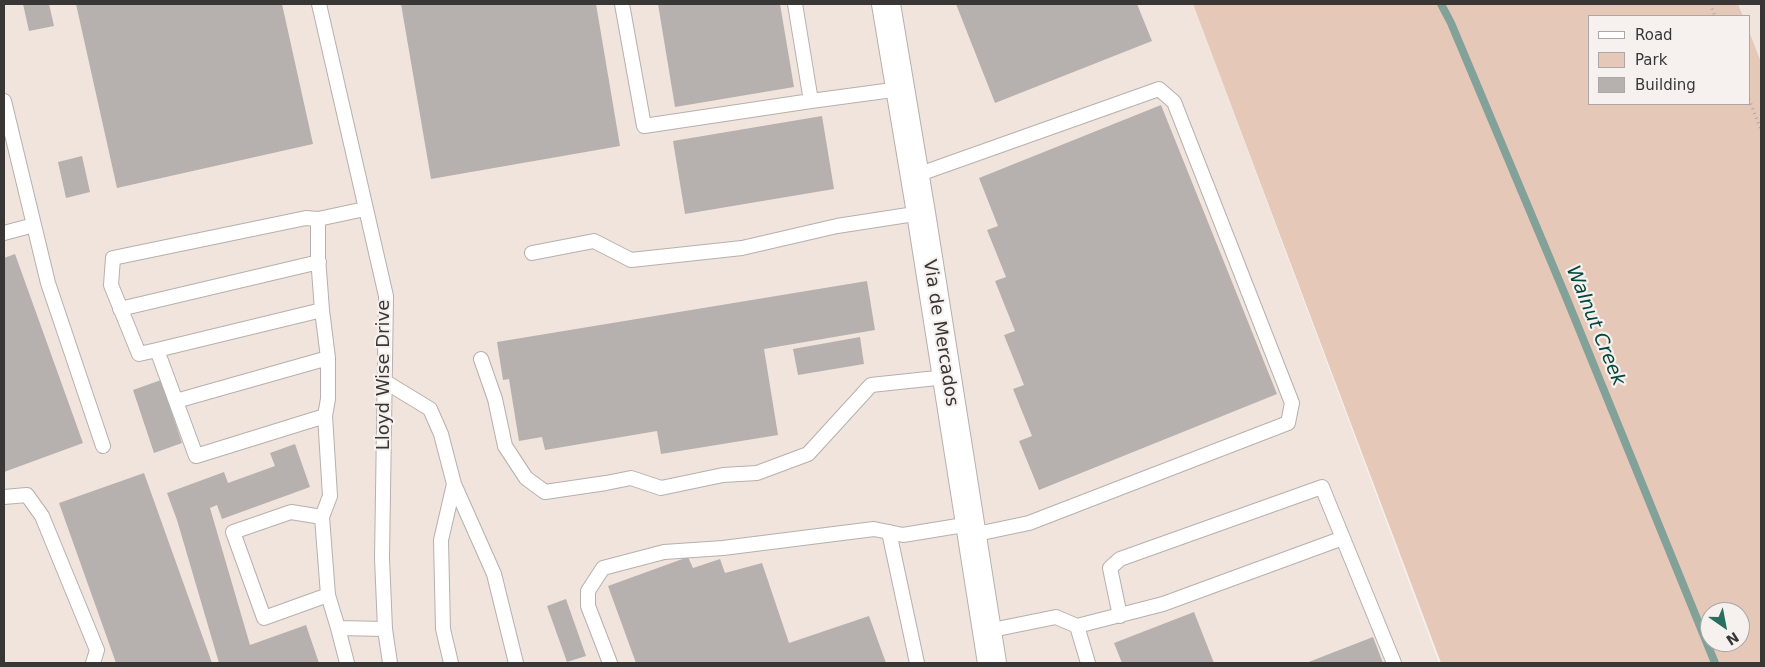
<!DOCTYPE html>
<html>
<head>
<meta charset="utf-8">
<style>
	body { margin:0 }
	#map { position:relative; width:1765px; height:667px; overflow:hidden; background:#f6f1ee; font-family:"DejaVu Sans",sans-serif }
	canvas { display:block }
	.frame { position:absolute; inset:0; border:5px solid #393736; pointer-events:none }
	.legend { position:absolute; left:1588px; top:15px; width:162px; height:90px; box-sizing:border-box; background:#f6f1ee; border:1px solid #aaa7a4; margin:0; padding:6px 9px; list-style:none; font-size:15px; color:#393736 }
	.legend li { display:flex; align-items:center; gap:10px; height:25px }
	.legend b { width:25px; border:1px solid #aaa7a4 }
	.north { position:absolute; left:1700px; top:602px; width:50px; height:50px; box-sizing:border-box; background:#f6f1ee; border:1px solid #aaa7a4; border-radius:50%; rotate:147deg; font-size:14px; font-weight:700; line-height:20px; text-align:center; color:#393736 }
	.north::after { content:''; display:block; margin:auto; width:18px; height:22px; background:#2a6e60; clip-path:polygon(50% 0,100% 100%,50% 72%,0 100%) }
</style>
</head>
<body>
<div id="map">
<canvas width="1765" height="667"></canvas>
<div class="frame"></div>
<ul class="legend">
<li><b style="height:6px;background:#fff"></b>Road</li>
<li><b style="height:14px;background:#e6c8b8"></b>Park</li>
<li><b style="height:14px;background:#b6b1ae"></b>Building</li>
</ul>
<div class="north">N</div>
</div>
<script>
const ctx = document.querySelector('canvas').getContext('2d');
ctx.lineJoin = 'round';
function fillPath(path, color) { ctx.fillStyle = color; ctx.fill(path, 'evenodd'); }
function stroke(path, color, width, dash) { ctx.strokeStyle = color; ctx.lineWidth = width; ctx.lineCap = dash ? 'butt' : 'round'; ctx.setLineDash(dash || []); ctx.stroke(path); }
function drawText(font, color, halo, rows, align = 'center') {
  ctx.font = font + ' "DejaVu Sans",sans-serif'; ctx.lineWidth = 4.5; ctx.setLineDash([]); ctx.textBaseline = 'middle'; ctx.strokeStyle = halo; ctx.fillStyle = color; for (const [text, x, y, turn = 0] of rows) {
    ctx.save(); ctx.translate(x, y); ctx.rotate((+turn || 0) * Math.PI / 180); ctx.textAlign = isNaN(turn) ? turn : align; if (halo) ctx.strokeText(text, 0, 0); ctx.fillText(text, 0, 0); ctx.restore();
  }
}
const built = new Path2D(`
	M4,4H1193L1439,663H4Z
	M1738,4H1761V62L1749,31V16H1743Z`);
const green = new Path2D(`
	M1193,4H1738L1743,16H1589V104H1749V31L1761,62V663H1441ZM1710,612H1740V642H1710Z`);
const stream = new Path2D(`
	M1441,4L1451,23L1566,297L1715,663`);
const building = new Path2D(`
	M23,4H49L54,26L29,31Z
	M76,4H282L313,144L117,188Z
	M401,4H596L620,146L431,179Z
	M658,4H780L794,87L675,107Z
	M956,4H1137L1152,41L995,103Z
	M1161,105L1277,394L1039,490L1019,441L1032,436L1013,389L1024,385L1004,335L1015,331L995,281L1006,277L987,230L998,226L979,178Z
	M822,116L834,189L685,214L673,141Z
	M82,156L90,192L66,198L58,162Z
	M15,254L83,443L4,472V258Z
	M867,281L875,330L764,349L778,435L661,454L657,431L545,450L542,437L519,441L509,379L503,380L497,342Z
	M860,337L864,364L798,375L793,349Z
	M161,380L182,443L154,453L133,390Z
	M295,444L310,487L222,519L217,505L210,508L250,645L306,625L319,663H219L177,520L167,493L224,472L228,483L275,466L270,453Z
	M144,473L212,663H116L59,503Z
	M688,557L693,568L720,559L725,573L762,563L789,643L869,616L886,663H636L608,586Z
	M566,599L586,656L567,662L547,606Z
	M1194,612L1214,663H1122L1114,643Z
	M1373,637L1383,663H1306Z`);
const path = new Path2D(`
	M1710,4L1715,16
	M1749,99L1761,130`);
const service = new Path2D(`
	M319,4L386,296L382,558L385,629L390,663
	M622,4L644,126L811,101
	M795,4L811,101L900,89
	M4,101L48,283L103,446
	M914,176L1159,89L1174,102L1292,403L1288,423L1029,523L972,535
	M365,209L318,219V257L322,310L328,358V399L325,416L330,496L322,517L328,595L338,628L385,629
	M4,233L34,225
	M532,253L594,241L631,260L742,248L837,226L921,213
	M120,309L319,262
	M322,310L157,350L196,456L325,416
	M157,350L139,354L111,285L113,258L306,218L318,219
	M481,359L495,399L505,446L526,478L545,492L606,483L631,478L661,488L723,475L757,473L808,454L871,385L946,377
	M384,381L430,409L441,434L454,484L494,574L516,663
	M176,401L328,358
	M4,497L27,495L42,516L97,650L93,663
	M322,517L291,512L233,532L264,618L328,595
	M889,532L917,663
	M1120,616L1110,568L1120,559L1322,487L1394,663
	M1077,626L1163,604L1343,538
	M338,628L347,663
	M987,631L1056,617L1077,626L1088,663
	M451,663L443,629L441,540L454,484
	M610,663L588,606V591L603,568L664,552L723,548L874,529L903,535L970,524`);
const minor = new Path2D(`
	M886,4L921,213L992,663`);
const streetNames = [
	["Via de Mercados",940,333,81],
	["Lloyd Wise Drive",384,375,-90]
];
const waterNames = [
	["Walnut Creek",1595,326,68]
];
fillPath(built, '#f1e4dd');
fillPath(green, '#e6c8b8');
stroke(stream, '#82a199', 8);
fillPath(building, '#b6b1ae');
stroke(service, '#b5b0ad', 16);
stroke(minor, '#b5b0ad', 30);
stroke(path, '#aca9a6', 3, [1, 4]);
stroke(service, '#fff', 14);
stroke(minor, '#fff', 28);
drawText('18px', '#393736', '#f6f1ee', streetNames);
drawText('italic 19px', '#02473b', '#f6f1ee', waterNames);
</script>
</body>
</html>
